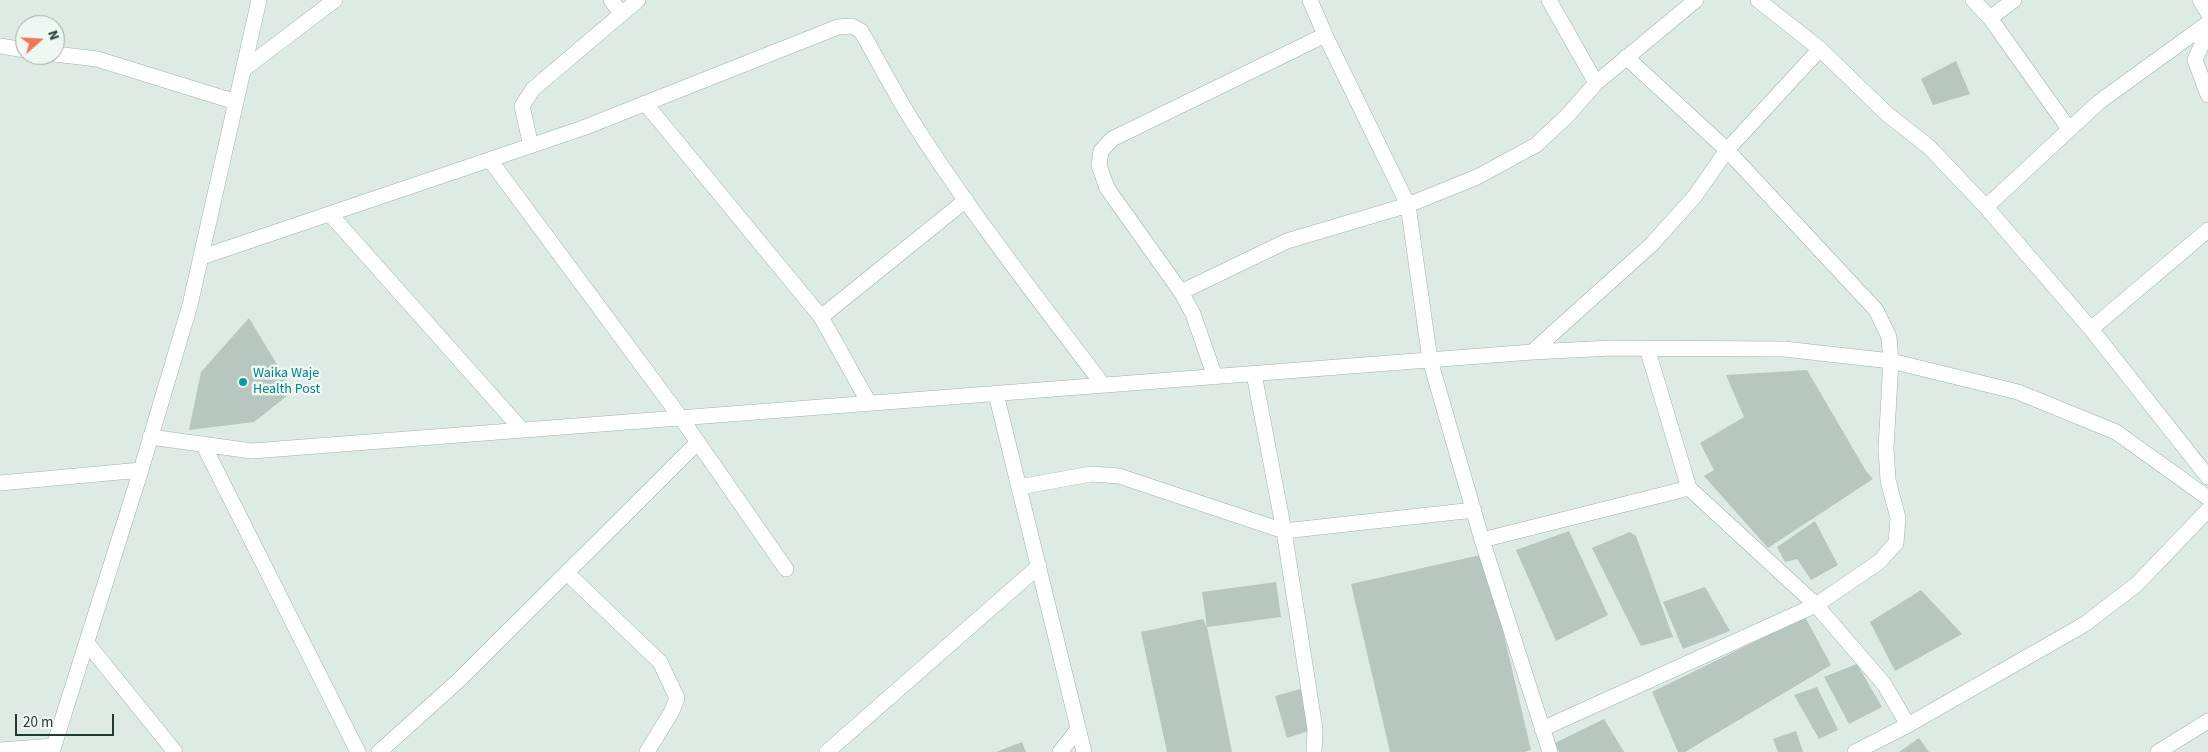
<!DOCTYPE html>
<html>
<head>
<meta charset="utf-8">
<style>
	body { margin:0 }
	#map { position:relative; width:2208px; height:752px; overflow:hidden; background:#deeae4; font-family:"Source Sans 3",sans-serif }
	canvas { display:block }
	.north { position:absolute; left:15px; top:15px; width:50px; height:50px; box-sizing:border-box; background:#eef7f2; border:1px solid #9caba5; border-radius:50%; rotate:71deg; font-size:14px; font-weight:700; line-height:20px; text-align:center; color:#203932 }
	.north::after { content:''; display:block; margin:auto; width:18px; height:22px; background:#f27754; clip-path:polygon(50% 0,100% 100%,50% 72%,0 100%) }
	.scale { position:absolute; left:15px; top:714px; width:99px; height:22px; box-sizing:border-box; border:2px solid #203932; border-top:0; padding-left:6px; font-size:15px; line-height:18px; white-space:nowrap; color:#203932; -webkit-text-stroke:4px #eef7f2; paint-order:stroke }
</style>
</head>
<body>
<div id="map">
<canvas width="2208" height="752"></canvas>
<div class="north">N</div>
<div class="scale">20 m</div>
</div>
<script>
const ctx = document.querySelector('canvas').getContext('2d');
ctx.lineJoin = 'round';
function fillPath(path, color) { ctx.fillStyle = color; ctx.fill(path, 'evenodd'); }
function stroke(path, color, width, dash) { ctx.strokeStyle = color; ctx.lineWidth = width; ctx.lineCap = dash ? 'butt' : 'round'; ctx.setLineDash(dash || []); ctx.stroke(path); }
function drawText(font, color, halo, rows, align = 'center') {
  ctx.font = font + ' "Source Sans 3",sans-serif'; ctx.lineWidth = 5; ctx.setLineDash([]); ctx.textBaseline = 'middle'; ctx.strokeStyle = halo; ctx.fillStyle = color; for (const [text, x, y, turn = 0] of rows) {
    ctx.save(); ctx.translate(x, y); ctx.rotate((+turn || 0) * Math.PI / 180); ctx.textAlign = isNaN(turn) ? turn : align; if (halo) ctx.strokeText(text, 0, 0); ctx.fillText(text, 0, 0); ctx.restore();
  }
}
const building = new Path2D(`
	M1956,61L1970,94L1933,105L1921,79Z
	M249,318L293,391L254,422L189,430L201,372Z
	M1807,370L1866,471L1873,479L1768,548L1704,476L1714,470L1700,443L1744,417L1726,375Z
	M1815,521L1838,565L1811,580L1797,559L1785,562L1777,547Z
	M1569,531L1608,615L1556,641L1516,550Z
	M1630,532L1636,536L1673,637L1641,646L1592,548Z
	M1485,554L1531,750L1524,752H1390L1351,584Z
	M1276,582L1281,617L1207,627L1202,592Z
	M1705,587L1730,631L1683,649L1663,602Z
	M1921,590L1962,634L1895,671L1870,622Z
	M1805,617L1831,665L1685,752H1678L1652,692Z
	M1203,619L1207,627L1232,752H1167L1141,632Z
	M1857,664L1882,707L1849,724L1824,677Z
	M1817,687L1838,730L1819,739L1794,695Z
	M1304,688L1315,729L1287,738L1275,696Z
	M1604,719L1624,752H1559L1555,743Z
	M1796,731L1803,752H1778L1773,739Z
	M1919,738L1929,752H1899Z
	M1022,742L1026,752H996Z`);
const minor = new Path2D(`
	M611,0L622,14
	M1310,0L1325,35L1408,205L1430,360L1482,540L1550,752
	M1549,0L1596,83
	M1758,0L1820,49L1887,114L1929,147L1986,207L2091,329L2208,477
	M1973,0L1990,18L2069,129
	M2200,0L2208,13
	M1990,18L2014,0
	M2208,30L2195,60L2208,95
	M0,46L25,50
	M55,54L97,59L236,102
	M244,69L335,0
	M645,103L821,317L869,403
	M531,146L522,106L533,89L638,0
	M490,160L681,418L786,569
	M1986,207L2099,102L2208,23
	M330,214L522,430
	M202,257L583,128L838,27L852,26L861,31C879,62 896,96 916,127C973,216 1039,300 1103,385
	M1181,292L1287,241L1408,205L1477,177L1536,145L1568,115L1596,83L1696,0
	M821,317L966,200
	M2091,329L2208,230
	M1647,348L1689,488L1816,605L1884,684L1908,725
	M1532,352L1651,245L1695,196L1727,150L1820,49
	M1254,374L1284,531L1315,729L1314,752
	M1215,377L1193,314L1181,292L1107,188L1099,165L1101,151L1112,139L1325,35
	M996,394L1084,752
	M150,437L252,451L1532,352L1612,348L1784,349L1891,361L2018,392L2116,432L2208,498
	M203,444L358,752
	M0,483L141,470
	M1019,487L1091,474L1119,476L1284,531L1474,510
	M1482,540L1689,488
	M567,573L660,662L677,698L672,711L647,752
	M87,643L175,752
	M1542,729L1816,605L1879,562L1896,543L1898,518L1888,480L1886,448L1891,361L1889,337L1876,310L1727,150L1626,57
	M0,750L54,746
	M52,752L141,470L190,305L259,0
	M379,752L458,681L698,442
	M827,752L1039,566
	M1060,752L1078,729
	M1855,752L1908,725L2085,624L2137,584L2208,510
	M2158,752L2208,721`);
const markers = [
	[243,382,5,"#0f9aa8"]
];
const cultureNames = [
	["Waika Waje",253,374],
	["Health Post",253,390]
];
fillPath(building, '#b7c7c0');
stroke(minor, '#a1b1ab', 16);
stroke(minor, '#fff', 15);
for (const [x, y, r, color] of markers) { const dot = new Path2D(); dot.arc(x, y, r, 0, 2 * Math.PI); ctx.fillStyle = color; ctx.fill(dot); stroke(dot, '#eef7f2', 2); }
drawText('14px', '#0d838f', '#eef7f2', cultureNames, 'left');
</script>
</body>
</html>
